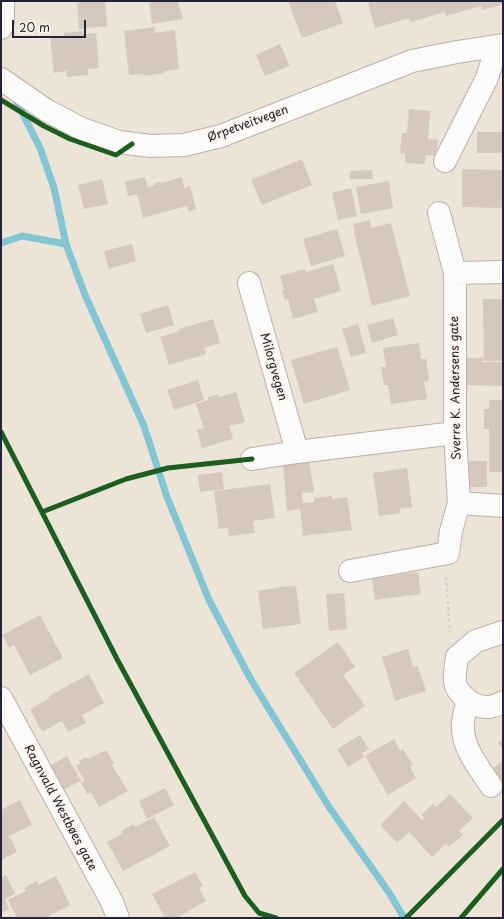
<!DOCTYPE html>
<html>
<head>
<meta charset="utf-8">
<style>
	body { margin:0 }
	#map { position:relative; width:504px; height:919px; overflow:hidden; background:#ece4d6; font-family:"Playpen Sans",sans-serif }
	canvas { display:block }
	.frame { position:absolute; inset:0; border:2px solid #22223b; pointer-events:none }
	.scale { position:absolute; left:12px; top:20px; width:74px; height:18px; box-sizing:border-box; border:2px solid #22223b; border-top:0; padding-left:5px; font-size:12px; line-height:14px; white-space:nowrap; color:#22223b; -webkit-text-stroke:3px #fcf5e5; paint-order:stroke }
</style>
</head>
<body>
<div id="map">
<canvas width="504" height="919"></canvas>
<div class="frame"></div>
<div class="scale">20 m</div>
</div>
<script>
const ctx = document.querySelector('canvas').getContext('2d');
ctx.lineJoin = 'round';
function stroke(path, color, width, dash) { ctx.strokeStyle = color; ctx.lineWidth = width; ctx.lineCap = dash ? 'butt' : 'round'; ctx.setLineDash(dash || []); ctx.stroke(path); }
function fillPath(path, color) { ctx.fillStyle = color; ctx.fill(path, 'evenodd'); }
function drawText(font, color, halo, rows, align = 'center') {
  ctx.font = font + ' "Playpen Sans",sans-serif'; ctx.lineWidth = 3.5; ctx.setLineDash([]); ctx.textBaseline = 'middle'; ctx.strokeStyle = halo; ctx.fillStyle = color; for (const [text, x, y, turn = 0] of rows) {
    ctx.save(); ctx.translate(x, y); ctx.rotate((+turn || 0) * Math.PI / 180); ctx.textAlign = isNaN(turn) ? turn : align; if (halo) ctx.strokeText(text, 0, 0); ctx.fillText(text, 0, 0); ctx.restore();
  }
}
const stream = new Path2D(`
	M15,98L40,148L54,188L66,244L85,295L144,426L167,497L209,600L250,678L329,807L390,894L404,918
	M1,243L22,236L66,244`);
const building = new Path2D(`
	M87,1H105L107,26L79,29L77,2Z
	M149,1H178L183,19L152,24Z
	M288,1H335L343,23L302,38Z
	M374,1H503V4L482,10L481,6L446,16L445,12L411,22L409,18L375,28L368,3Z
	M155,27V33L175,30L179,69L165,71V73L145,76L144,74L129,75L124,31Z
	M83,31V34L96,33L99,68L88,69V75L67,77V71L54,73L50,38L64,36V33Z
	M280,44L290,66L265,76L256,55Z
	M409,109L430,111L428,139L438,140L436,156L426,155L425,164L405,163V154L400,153L402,133H407V132Z
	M477,132H503V153H477Z
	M302,159L312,185L262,205L251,180Z
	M462,169L503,170V208L462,207Z
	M372,170L373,179H350V171Z
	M145,177L148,187L155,185L154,183L161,182V183L182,177L184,188L190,186L196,209L189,212L187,206L143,218L137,194L128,196L125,182Z
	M102,179L108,204L84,209L78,185Z
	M389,181L393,208L361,214L356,187Z
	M351,188L357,216L338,220L332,193Z
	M370,220L371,228L391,223L410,296L372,306L354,232H355L353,224Z
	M337,229L345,256L311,266L303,239Z
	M132,244L136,261L109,269L104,251Z
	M333,264L341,291L314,299L318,312L293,319L288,299L285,300L282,290L284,289L280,276L305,269L306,272Z
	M483,299H503V361H484Z
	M168,305L174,325L146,333L140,314Z
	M393,318L398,335L372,343L367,325Z
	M213,319L220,343L204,348L206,354L169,365L160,337L179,331V329Z
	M358,324L366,353L351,357L342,329Z
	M419,343L421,359H426L429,381L424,382L427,399L391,404L388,385H384L381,367H386L383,348Z
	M337,347L350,390L304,404L291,360Z
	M464,358H483V362H503V386L464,385Z
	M198,380L204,400L174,410L167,390Z
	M236,392L245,422L229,426L233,439L202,448L197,430L204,428L196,404L208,400V397L218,394L219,397Z
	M489,400H503V472H489V429H484V409H489Z
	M309,461L314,492L302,493L303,503L314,502V498L332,496V499L347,497L352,530L303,536L300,509L287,511L283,464Z
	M469,461H487V487H469Z
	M407,468L412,507L400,509L401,513L379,516L373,473Z
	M222,472L224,489L200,492L198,475Z
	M270,484L275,518L253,521L255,533L229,536L228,528L219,529L214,491Z
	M418,572L421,594L375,600L372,578Z
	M286,586V587L296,586L301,624L263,629L258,591Z
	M344,593L347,629L329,631L326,594Z
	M40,615L63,658L30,675L14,645L9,648L2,635Z
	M338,642L355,667L343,675L365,706L333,729L294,673Z
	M408,649L413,667L418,666L426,691L395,701L382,657Z
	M89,674L104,703L82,715L86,723L68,732L62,721L42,732L30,709L50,698L49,696Z
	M360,735L369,749L362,753L364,757L348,767L337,749Z
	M394,739L400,751L403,749L413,765L410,767L416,778L388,795L365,756Z
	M503,739V749L498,743Z
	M106,750L114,764L112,765L128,791L99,807L91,792L87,794L81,783L85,781L76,765L80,764L79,761L86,757L88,759Z
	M67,756L81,781L61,791L48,767Z
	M503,761V789L489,771Z
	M165,788L174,805L147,819L139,801Z
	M450,794L473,818L459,831L463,835L449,847L446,844L432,857L409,832L397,843L380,825L404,801L422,820L424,818L421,815L433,804L436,807Z
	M20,800L32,825L9,836L17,852L1,860V810Z
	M154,817L170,846L123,871L107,842L122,834L121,831L134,824L135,827Z
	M195,872L203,886L199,888L206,901L176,918H165L152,894Z
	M6,875L15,894L5,899L9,909L1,913V878Z
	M56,876L70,905L45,918H17L8,900L26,891L24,888L37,881L38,885Z`);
const path = new Path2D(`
	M446,577L450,632`);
const minor = new Path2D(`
	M1,28L3,21V1
	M445,161L487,78L497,46
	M439,213L455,273
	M503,272L455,273V433L459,503L503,506
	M249,283L297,452L455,433
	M252,459L297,452
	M350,571L448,553L451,531L459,503
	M503,632L476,641L457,657C456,665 454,674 455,682C457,695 475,708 488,707C493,707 499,704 503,702
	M1,698L112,902L118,918
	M468,700C466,709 462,719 463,728C463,749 480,769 491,786`);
const tertiary = new Path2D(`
	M1,79L46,110L82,129L119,142L150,146L184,145L221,136L412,61L457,52L503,45`);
const cycleway = new Path2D(`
	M1,100L44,126L70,139L116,155L132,144
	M1,432L117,659L245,896L259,913L276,918
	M42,512L126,479L168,468L252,459
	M406,918L503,820
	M461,918L503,869`);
const streetNames = [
	["Ørpetveitvegen",248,124,-20],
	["Milorgvegen",273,367,74],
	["Sverre K. Andersens gate",456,388,-91],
	["Ragnvald Westbøes gate",60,808,62]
];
stroke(stream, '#82c6d4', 7);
fillPath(building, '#d5c8bf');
stroke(minor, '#b6b1ab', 24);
stroke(tertiary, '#b6b1ab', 24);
stroke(path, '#d4d2d0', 2.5, [3, 3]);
stroke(minor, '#fcfbf9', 22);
stroke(tertiary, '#fcfbf9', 22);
stroke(cycleway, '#1b5e20', 5);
drawText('12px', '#22223b', '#fcf5e5', streetNames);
</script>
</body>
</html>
